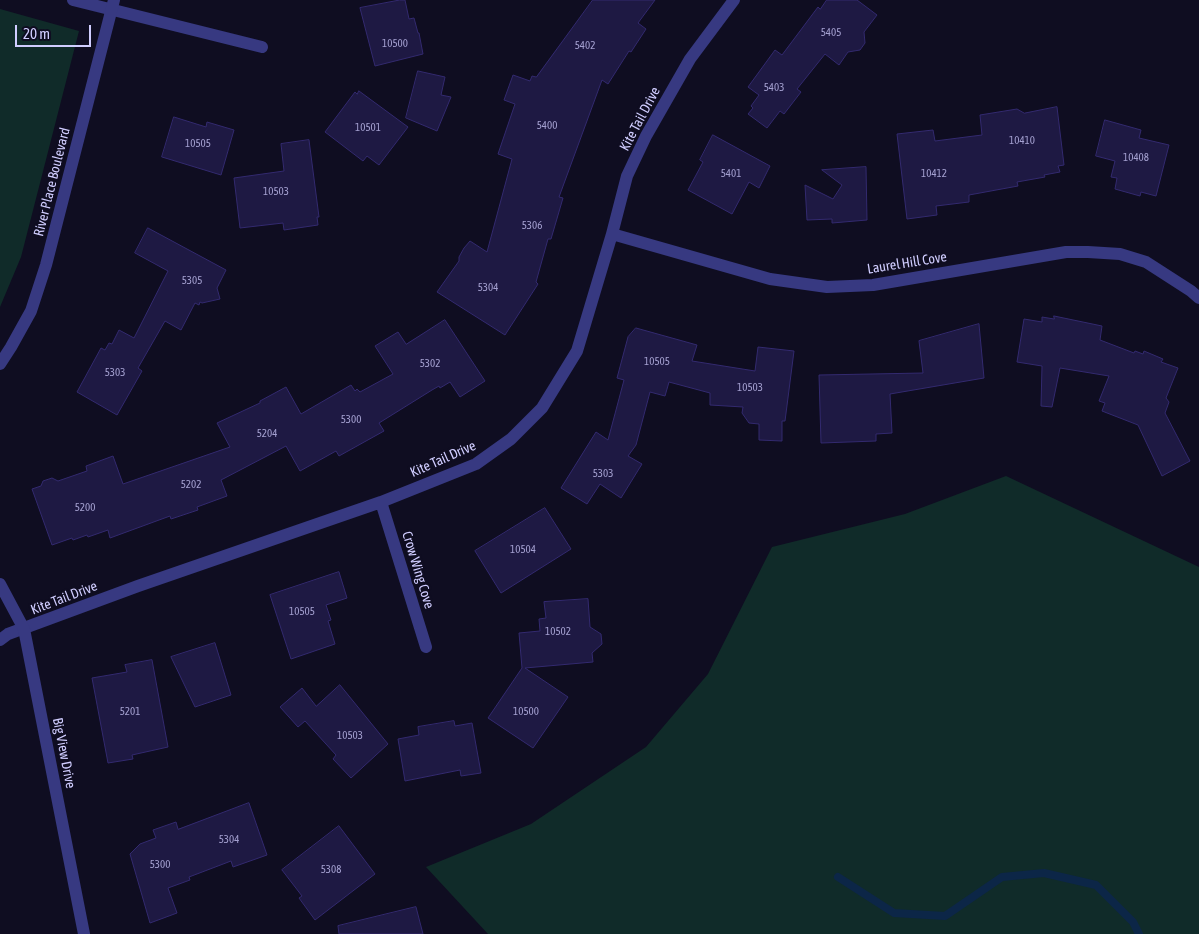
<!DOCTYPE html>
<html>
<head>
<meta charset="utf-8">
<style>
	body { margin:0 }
	#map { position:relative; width:1199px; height:934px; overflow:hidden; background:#0f0d21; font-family:"Asap Condensed",sans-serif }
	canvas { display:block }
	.scale { position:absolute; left:15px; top:25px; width:76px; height:22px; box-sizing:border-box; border:2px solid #d0cdff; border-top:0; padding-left:6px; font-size:15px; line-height:18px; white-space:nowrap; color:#d0cdff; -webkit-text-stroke:4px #0f0d21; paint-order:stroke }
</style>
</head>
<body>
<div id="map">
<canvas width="1199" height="934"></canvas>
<div class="scale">20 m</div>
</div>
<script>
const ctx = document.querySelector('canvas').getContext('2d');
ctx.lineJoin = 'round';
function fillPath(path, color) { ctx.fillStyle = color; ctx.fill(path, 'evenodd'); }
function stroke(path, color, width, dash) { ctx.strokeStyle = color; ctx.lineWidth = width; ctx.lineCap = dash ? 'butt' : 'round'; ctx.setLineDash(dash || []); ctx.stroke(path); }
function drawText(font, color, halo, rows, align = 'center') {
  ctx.font = font + ' "Asap Condensed",sans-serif'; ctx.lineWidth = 4.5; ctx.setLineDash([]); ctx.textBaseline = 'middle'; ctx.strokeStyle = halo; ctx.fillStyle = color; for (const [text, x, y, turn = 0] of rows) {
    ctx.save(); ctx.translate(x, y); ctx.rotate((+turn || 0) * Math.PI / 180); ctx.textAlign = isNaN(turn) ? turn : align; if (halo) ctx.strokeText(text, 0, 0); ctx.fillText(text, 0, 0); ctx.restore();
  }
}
const green = new Path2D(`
	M0,9L79,31L21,257L0,307Z
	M1006,476L1199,567V934H488L426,867L531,824L646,747L708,674L772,547L905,514Z`);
const stream = new Path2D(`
	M838,877L894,913L945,916L1002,877L1044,873L1096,885L1133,922L1139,934`);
const building = new Path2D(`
	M400,0H405L409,19L414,18L418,33H419L423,54L375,66L360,8Z
	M593,0H655L638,23L646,29L631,52L629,51L608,84L602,80L559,197L563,198L551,239H548L536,282L538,284L505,335L437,292L459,261V257L464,248L470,241L487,252L512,159L498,154L515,104L504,100L513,75L530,81L532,76L536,77Z
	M827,0H857L877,15L864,32L865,43L860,50L848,52L839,65L825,54L797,89L801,92L784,114L780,111L767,128L748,114L753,108L751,106L759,95L748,87L775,50L782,55L818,7L820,9Z
	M418,71L445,77L441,95L451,97L437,131L406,118Z
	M359,91L408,127L379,165L367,156L363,161L325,132L355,92L357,94Z
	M1057,107L1064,165L1058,166L1060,172L1044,175L1045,177L1017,182L1018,186L969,195V202L936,206L937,215L907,219L897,134L933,130L935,141L982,135L980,115L1017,109L1024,113Z
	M174,117L206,127L207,122L234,130L221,175L162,157Z
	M1105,120L1141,130L1139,138L1169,145L1156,196L1141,192L1140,196L1115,189L1117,178L1111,177L1115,161L1096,156Z
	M713,135L770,166L759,188L749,182L732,214L688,190L703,162L700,160Z
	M309,140L319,217H317L318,225L284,230L283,223L240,228L234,178L284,171L281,144Z
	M866,167L867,220L832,223V219L807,220L805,185L833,199L842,185L822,170Z
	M148,228L226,270L217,288L220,299L202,303L200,302L199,305L195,303L181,330L165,321L138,368L142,371L117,415L77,392L101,348L105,350L109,343L112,344L119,330L134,338L168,271L135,253Z
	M1054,316L1102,326L1100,340L1134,353L1135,351L1143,354L1144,351L1163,359L1161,362L1178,368L1166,398L1169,402L1165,413L1190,461L1162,476L1138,425L1102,411L1105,403L1099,401L1109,376L1060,368L1052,407L1041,406L1042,366L1017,362L1024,319L1042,322V317L1054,319Z
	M445,320L485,381L460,397L450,382L440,388L439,386L432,390L379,423L384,431L339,456L336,451L300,471L286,446L221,480L227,496L197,507L198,510L171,519L170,516L110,538L108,530L88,537L87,535L73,540L72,538L52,545L32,489L41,486L43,481L52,478L58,481L87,471L86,466L113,456L123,484L230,447L217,423L260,403V401L286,387L301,414L351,385L355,391L357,389L360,392L393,374L375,346L398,332L406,344Z
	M979,324L984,378L890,394L892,433L876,434V441L821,443L819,375L923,373L919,341Z
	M636,328L697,345L692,361L755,371L758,347L794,351L785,421H782V441L759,440V424L749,423L742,413L743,407L710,405V393L669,382L665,396L650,392L636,445L628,456L642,464L621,498L600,484L587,504L561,488L596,432L608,440L624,380L617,378L628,337Z
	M545,508L571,549L501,593L475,551Z
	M339,572L347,598L326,605L331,620L328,621L335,644L291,659L270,595Z
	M588,599L590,627L601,634L602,644L592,653L593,662L525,668L568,697L533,748L488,718L522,668L519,633L540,631L539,619L546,618L544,602Z
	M215,643L231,695L195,707L171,657Z
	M152,660L168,747L132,755L133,759L108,763L92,678L127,672L125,665Z
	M340,685L388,744L351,778L333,759L336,755L305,721L298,727L280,707L302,688L316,706Z
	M454,721L455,726L472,723L481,773L461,776L460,770L405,781L398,739L419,735L418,727Z
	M249,803L267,855L233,867L231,861L189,877L190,880L168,888L177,913L150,923L130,854L140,844L156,838L153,830L176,822L178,829Z
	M339,826L375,874L315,920L299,898L302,896L282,870Z
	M416,907L423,934H339L338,926Z`);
const minor = new Path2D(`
	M73,0L262,47
	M612,234L770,279L827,287L873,285L1066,252H1088L1120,254L1146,262L1191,291L1199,298
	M381,502L426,647
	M0,640L8,634L138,586L381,502L476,464L511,439L542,408L577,351L612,234L627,176L646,136L690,59L734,0`);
const tertiary = new Path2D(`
	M0,364L11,347L31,311L46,265L114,0
	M0,584L24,629L84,934`);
const numberNames = [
	["5405",831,33],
	["10500",395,44],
	["5402",585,46],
	["5403",774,88],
	["5400",547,126],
	["10501",368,128],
	["10410",1022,141],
	["10505",198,144],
	["10408",1136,158],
	["5401",731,174],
	["10412",934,174],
	["10503",276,192],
	["5306",532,226],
	["5305",192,281],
	["5304",488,288],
	["10505",657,362],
	["5302",430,364],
	["5303",115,373],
	["10503",750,388],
	["5300",351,420],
	["5204",267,434],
	["5303",603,474],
	["5202",191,485],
	["5200",85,508],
	["10504",523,550],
	["10505",302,612],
	["10502",558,632],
	["5201",130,712],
	["10500",526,712],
	["10503",350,736],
	["5304",229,840],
	["5300",160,865],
	["5308",331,870]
];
const streetNames = [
	["Kite Tail Drive",640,119,-62],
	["River Place Boulevard",52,182,-76],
	["Laurel Hill Cove",907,263,-9],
	["Kite Tail Drive",443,459,-24],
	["Crow Wing Cove",418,570,73],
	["Kite Tail Drive",64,598,-21],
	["Big View Drive",64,753,79]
];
fillPath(green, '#102b29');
stroke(stream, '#0c2647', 8);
fillPath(building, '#1e1943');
stroke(building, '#332a6f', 1);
stroke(minor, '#373981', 12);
stroke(tertiary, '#373981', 12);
drawText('11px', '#a4a0d0', null, numberNames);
drawText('14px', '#d0cdff', '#0f0d21', streetNames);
</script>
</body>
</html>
